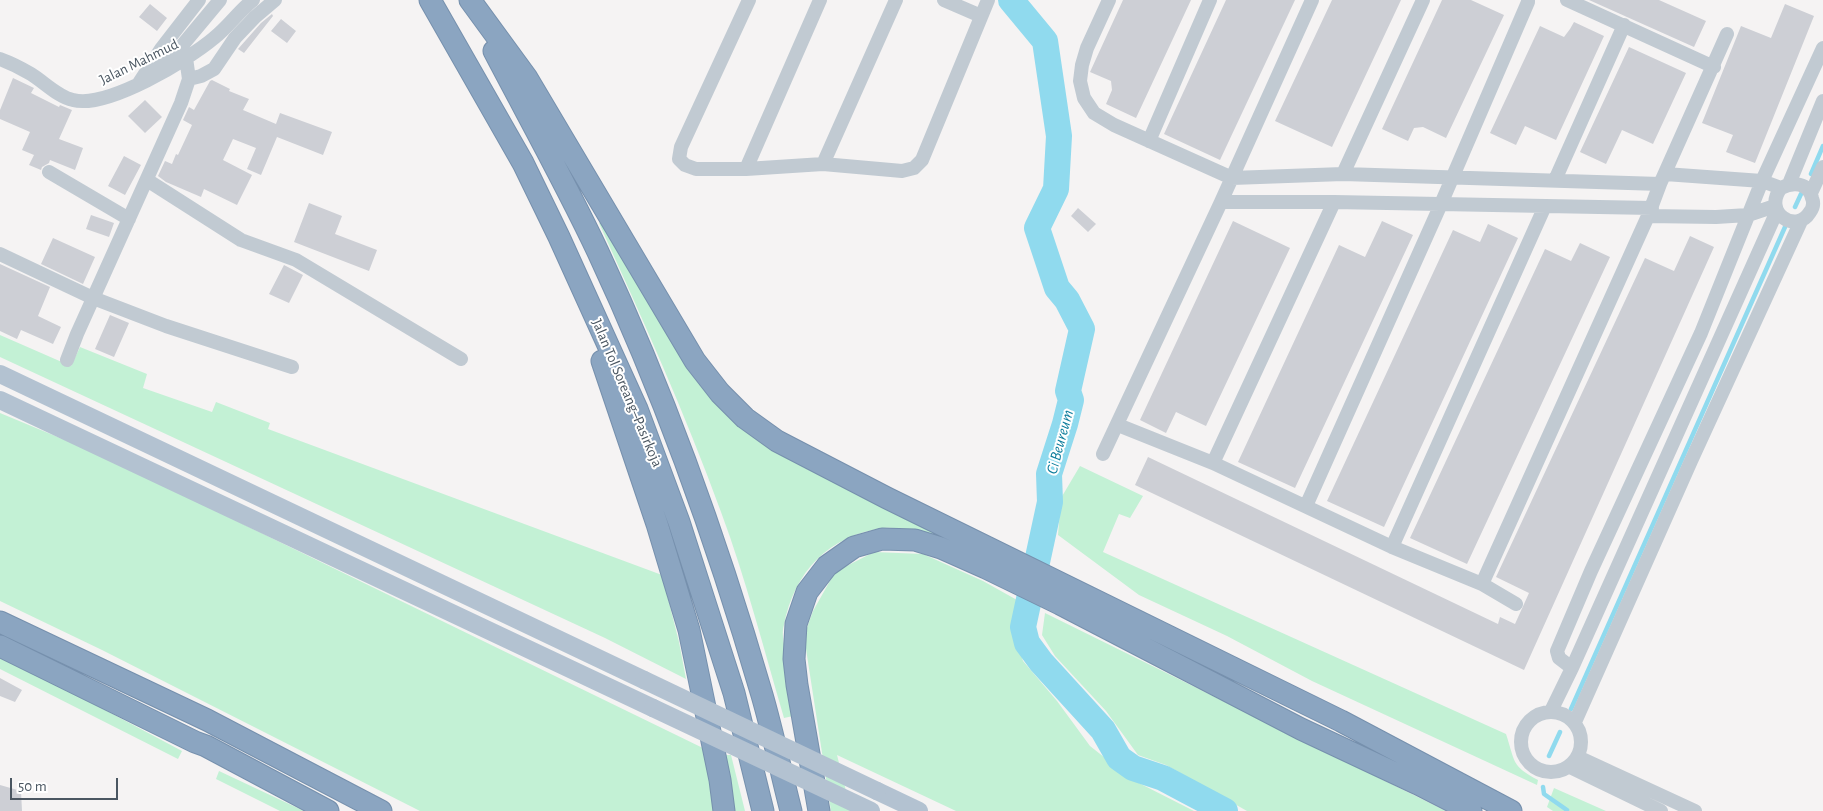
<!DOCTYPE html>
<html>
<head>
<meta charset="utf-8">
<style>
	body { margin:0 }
	#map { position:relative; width:1823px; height:811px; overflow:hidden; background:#f5f3f3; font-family:"Alegreya Sans",sans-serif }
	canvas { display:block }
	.scale { position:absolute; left:10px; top:778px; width:108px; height:22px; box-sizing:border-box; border:2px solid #4a5661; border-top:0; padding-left:6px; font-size:15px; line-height:18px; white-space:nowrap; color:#4a5661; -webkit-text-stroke:4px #fff; paint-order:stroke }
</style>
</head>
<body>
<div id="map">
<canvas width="1823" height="811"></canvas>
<div class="scale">50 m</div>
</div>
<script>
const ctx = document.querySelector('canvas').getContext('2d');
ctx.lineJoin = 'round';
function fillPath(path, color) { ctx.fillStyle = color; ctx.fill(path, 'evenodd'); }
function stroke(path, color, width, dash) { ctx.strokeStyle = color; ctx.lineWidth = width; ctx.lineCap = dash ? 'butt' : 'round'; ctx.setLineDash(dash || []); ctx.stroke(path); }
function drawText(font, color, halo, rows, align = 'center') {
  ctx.font = font + ' "Alegreya Sans",sans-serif'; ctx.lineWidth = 4; ctx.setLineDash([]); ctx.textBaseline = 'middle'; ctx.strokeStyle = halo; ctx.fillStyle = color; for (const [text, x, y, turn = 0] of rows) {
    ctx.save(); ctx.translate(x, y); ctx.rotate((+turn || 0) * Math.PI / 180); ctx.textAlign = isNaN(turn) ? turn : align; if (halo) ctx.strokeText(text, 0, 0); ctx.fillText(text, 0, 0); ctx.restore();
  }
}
const green = new Path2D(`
	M606,220L743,427L803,467L880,504L937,534C921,534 897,526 884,528C829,535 794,572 784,625C782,631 783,638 784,644C784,669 788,692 793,716L784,718C764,650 746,579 721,512C685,413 642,318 599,223Z
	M0,335L71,366L80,347L147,374L143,388L212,412L216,402L270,423L268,429L662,575L679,642L686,679L605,638L0,357Z
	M0,413L101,455L707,750L715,811H420L102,650L0,601Z
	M1080,466L1143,496L1130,518L1119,514L1103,552L1506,734C1515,761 1511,766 1538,780L1537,785L1312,681L1227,636L1139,595L1058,535L1061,498Z
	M874,552L923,554L983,581L1017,600L1012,621L1023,661L1057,701L1090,746L1133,780L1194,811H956L837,755L851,811H831L804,636L813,611L835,572Z
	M1045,613L1446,811H1247L1166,765L1138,755L1106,711L1055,656L1042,635Z
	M0,654L182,751L178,759L0,669Z
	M726,755H731L745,811H732Z
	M219,771L304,811H280L216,779Z
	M1554,788L1606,811H1553L1547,807Z`);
const stream = new Path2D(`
	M1811,174L1823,146
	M1795,207L1801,194
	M1571,709L1785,227
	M1549,756L1560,732
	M1543,787L1544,794L1567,810`);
const river = new Path2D(`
	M1011,0L1045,41L1059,136L1056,189L1037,228L1057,288L1067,300L1082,329L1068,391L1071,400L1065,424L1049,474L1050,502L1023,627L1027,643L1041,662L1103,730L1119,758L1133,768L1163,778L1225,811`);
const building = new Path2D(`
	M1123,0H1191L1136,118L1106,104L1112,90L1111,81L1090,72Z
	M1226,0H1295L1220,160L1164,134Z
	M1332,0H1401L1332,147L1275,121Z
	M1442,0H1471L1504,15L1446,138L1423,127L1414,128L1408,141L1382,129Z
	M1589,0H1659L1706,21L1694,47Z
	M150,4L167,18L157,31L139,17Z
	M1785,4L1814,16L1755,163L1726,152L1733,135L1702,123L1741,26L1771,38Z
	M272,14L273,16L244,53L238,49L261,23Z
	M281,19L296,31L287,43L271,31Z
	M1574,22L1604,36L1556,140L1525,126L1516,145L1490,133L1540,26L1564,37L1570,29Z
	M1629,47L1686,73L1653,144L1622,130L1606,164L1580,152Z
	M13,78L34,88L31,93L59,107L60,105L72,110L59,139L83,148L75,170L50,160L49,163L42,167L41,170L29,165L34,155L22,150L30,132L0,119V110Z
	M212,80L230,89L229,91L249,99L243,110L276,124L280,113L332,132L323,155L277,137L261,175L247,169L256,148L233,139L223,160L252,175L237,205L204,189L201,197L166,182L158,176L165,161L172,164L176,154L178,155L192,125L183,120L189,107L194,110L210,81Z
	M145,100L162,117L145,133L128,116Z
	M124,156L141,165L125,195L108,186Z
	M309,203L342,216L335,234L377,250L369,271L294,242Z
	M1078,208L1096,224L1088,232L1071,216Z
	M91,215L114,223L109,237L86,229Z
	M1233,221L1290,248L1206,426L1176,412L1166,433L1140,420Z
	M1382,221L1413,235L1295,488L1238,462L1339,245L1365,257Z
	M1488,224L1518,238L1384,527L1327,501L1453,230L1480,242Z
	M1690,236L1714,247L1524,670L1135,485L1148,457L1498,624L1500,617L1515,624L1529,593L1496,577L1645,258L1674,271Z
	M53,238L95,257L83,284L41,264Z
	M1580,243L1610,257L1467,564L1410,538L1545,249L1571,261Z
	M0,264L50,287L38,316L61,327L53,344L21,330L17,339L0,331Z
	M284,265L303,275L289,303L269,294Z
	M110,315L129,323L114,357L95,349Z
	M0,678L22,690L15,702L0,696Z
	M0,785L21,791L22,811H0Z`);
const minor = new Path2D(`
	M749,0L681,147L679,159L685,165L696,169H746L823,164L902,171L914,168L922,160L988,0
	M944,0L981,16
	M1109,0L1087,48L1082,65L1080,81L1084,98L1094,113L1114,125L1232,178L1343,174L1660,184
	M1567,0L1714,67
	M0,59C11,63 21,68 31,74C44,82 58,97 73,100C107,109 188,60 214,38C228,27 239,11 253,0
	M165,66L220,0
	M189,79L201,76L214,69L235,38L255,17L275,0
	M139,83L161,49L199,0
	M1149,141L1210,0
	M823,164L896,0
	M746,169L820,0
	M49,172L129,219
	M1343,174L1423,0
	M1665,174L1762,181L1781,188C1793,182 1808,182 1812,198C1814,203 1813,208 1810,212C1796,235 1762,212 1781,188
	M147,180L241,240L296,260L461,359
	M1555,180L1624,25
	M1789,184L1823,101
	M1811,193L1823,167
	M1221,202H1334L1652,208
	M1648,216L1716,217L1748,215L1775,206
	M0,254L93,298L166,326L292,367
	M67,360L77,334L181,103L189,79L186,58
	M1118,425L1213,463L1392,547L1482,584L1516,604
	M1103,454L1221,202L1312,0
	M1213,463L1334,202
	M1306,506L1441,204L1528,2V0
	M1392,547L1545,206
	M1482,584L1648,216L1660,184L1727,34
	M1572,668L1559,658L1557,651L1591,571L1701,333L1762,181L1823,48
	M1551,711L1572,668L1777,211
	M1521 742a30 30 0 1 1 60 0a30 30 0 1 1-60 0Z
	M1575,722L1691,461L1801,221
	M1578,757L1695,811
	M1570,767L1661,811`);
const major = new Path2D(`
	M0,374L644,680
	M0,400L653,708
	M877,791L919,811`);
const highway = new Path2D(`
	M430,0L523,163L559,237L637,409L679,522L734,693L763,811
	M470,0L527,78L695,361L720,393L745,418L777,441L887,498L1341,721L1511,811
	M494,51C529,118 566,184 598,252C665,395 718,544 762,695C773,733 781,772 791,811
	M602,361L657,524L689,630L720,780L724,811
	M0,622L207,720L381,811
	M0,646L195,742L206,746L328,811
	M819,811L797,685L794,659L796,624L807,592L827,566L854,547L882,539L915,540L941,548L986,568L1060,604L1301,729L1418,784L1471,811`);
const majorBridge = new Path2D(`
	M644,680L877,791
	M653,708L871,811`);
const streetNames = [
	["Jalan Mahmud",139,62,-26],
	["Jalan Tol Soreang–Pasirkoja",627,393,67]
];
const waterNames = [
	["Ci Beureum",1060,442,-75]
];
fillPath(green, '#c3f1d5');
stroke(stream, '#90daee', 4.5);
stroke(river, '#90daee', 26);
fillPath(building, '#cdcfd5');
stroke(highway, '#7690ad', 23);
stroke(minor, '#c1cad2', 14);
stroke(major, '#b3c2d1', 18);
stroke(highway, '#8ba5c1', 21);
stroke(majorBridge, '#b3c2d1', 18);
drawText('15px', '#4a5661', '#fff', streetNames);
drawText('italic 16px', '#0c7c9b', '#fff', waterNames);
</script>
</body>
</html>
